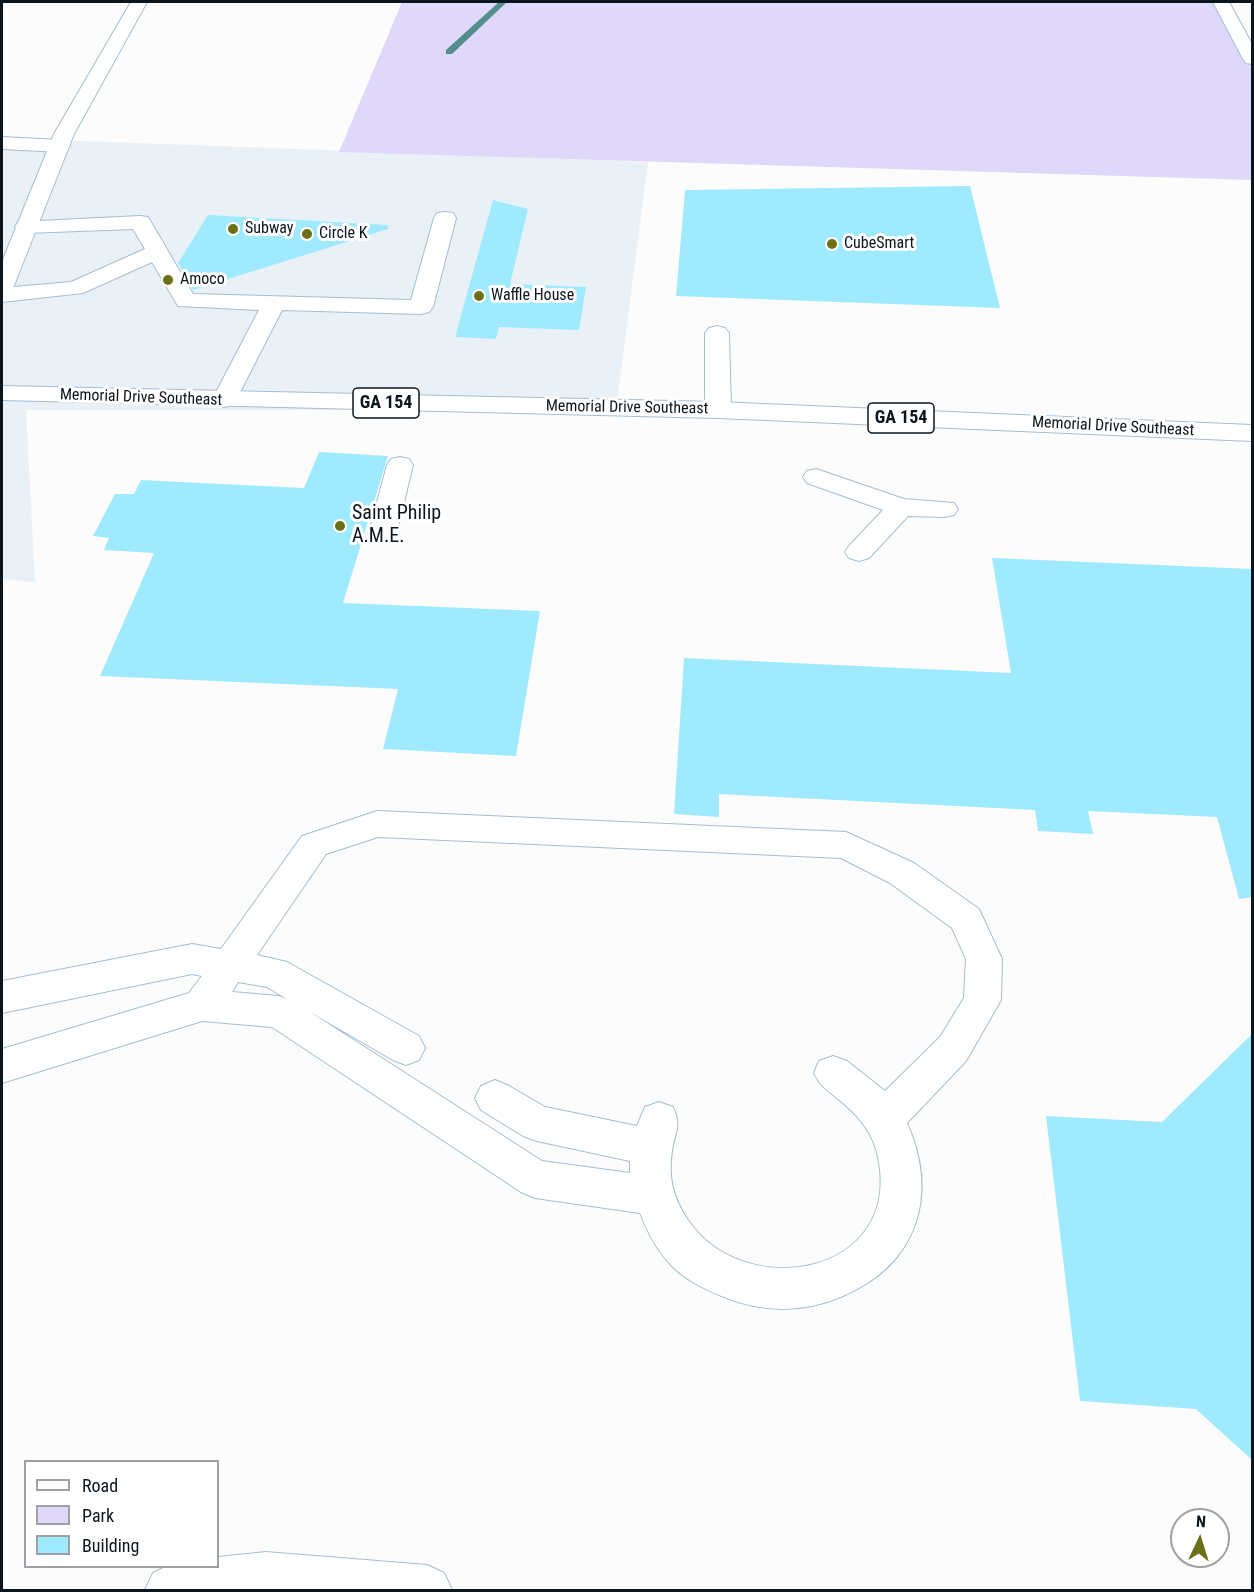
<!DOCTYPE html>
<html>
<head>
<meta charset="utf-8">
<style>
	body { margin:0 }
	#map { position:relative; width:1254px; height:1592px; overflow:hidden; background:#fcfcfc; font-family:"Roboto Condensed",sans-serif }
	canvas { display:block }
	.frame { position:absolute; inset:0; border:3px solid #0b151d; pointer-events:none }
	.legend { position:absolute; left:24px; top:1460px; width:195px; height:108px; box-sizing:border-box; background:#fff; border:2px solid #9da1a5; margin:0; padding:8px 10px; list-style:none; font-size:18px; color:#0b151d }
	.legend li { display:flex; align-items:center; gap:12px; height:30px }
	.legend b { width:30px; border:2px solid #9da1a5 }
	.north { position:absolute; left:1170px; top:1508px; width:60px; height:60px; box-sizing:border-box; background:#fff; border:2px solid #9da1a5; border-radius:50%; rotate:4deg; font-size:16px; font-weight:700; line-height:24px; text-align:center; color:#0b151d }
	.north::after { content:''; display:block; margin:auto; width:21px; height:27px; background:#6b7016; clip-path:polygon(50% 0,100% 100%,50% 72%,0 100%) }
</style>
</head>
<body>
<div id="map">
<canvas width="1254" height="1592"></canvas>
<div class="frame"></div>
<ul class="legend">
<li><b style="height:8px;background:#fff"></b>Road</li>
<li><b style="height:16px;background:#dfd8fa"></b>Park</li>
<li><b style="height:16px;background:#a0eaff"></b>Building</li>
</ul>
<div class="north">N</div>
</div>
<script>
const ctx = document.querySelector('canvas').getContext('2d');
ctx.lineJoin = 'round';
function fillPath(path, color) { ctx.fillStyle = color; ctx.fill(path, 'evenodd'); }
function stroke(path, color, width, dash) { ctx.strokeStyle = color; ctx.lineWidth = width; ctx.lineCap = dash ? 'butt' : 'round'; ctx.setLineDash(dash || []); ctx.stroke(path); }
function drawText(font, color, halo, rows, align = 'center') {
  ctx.font = font + ' "Roboto Condensed",sans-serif'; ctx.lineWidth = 6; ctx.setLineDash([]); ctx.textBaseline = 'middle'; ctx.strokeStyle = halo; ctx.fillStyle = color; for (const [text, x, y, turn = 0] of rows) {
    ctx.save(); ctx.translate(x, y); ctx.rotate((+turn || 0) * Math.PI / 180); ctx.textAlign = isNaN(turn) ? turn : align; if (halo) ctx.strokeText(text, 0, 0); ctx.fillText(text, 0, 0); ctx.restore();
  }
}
const built = new Path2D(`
	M2,138L648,162L616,410H26L35,582L2,579Z`);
const green = new Path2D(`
	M402,2H1223L1252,55V180L339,152Z`);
const stream = new Path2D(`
	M499,2H507L452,54H446V50Z`);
const building = new Path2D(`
	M970,186L1000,308L676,296L685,190Z
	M493,200L528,209L510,284L586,287L579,330L499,327L496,339L455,337Z
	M208,215L388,225V229L193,290L178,263Z
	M319,452L388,456L343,603L540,611L516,756L383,749L398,689L100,676L154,553L104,550L109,538L93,536L115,494H134L141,480L304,488Z
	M992,558L1252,569V897L1239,899L1217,817L1088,811L1093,834L1038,831L1035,810L719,794V817L674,814L684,658L1011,673Z
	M1252,1034V1460L1196,1409L1080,1401L1046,1116L1162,1122Z`);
const minor = new Path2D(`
	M1213,2H1229L1252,44V64L1246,63L1243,59Z
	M2,137L60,140L67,142L70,146L67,150L60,152L2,149Z
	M445,212L453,213L456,218L433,307L429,312L421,314L282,310L236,400L233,405L224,407L215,405L212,400L259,310L178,306L152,262L83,293L2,302V288L71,282L145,249L133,229L26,233L18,232L15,227L18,222L140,216L148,217L151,222L193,294L411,300L434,218L437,213Z
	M717,326L725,328L729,333L731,410L727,415L718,418L709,415L705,410V333L709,328Z
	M400,457L409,459L413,465L396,535L392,541L382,544L372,541L368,535L387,465L391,459Z
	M816,469L904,499L954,503L958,509L954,515L944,517L908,516L869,558L859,561L849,558L845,552L849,546L883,510L807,483L803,477L807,471Z
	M377,811L846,832L914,863L979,909L1002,959L1001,1000L966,1061L907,1123C939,1195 918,1264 843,1296C804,1313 764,1313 724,1297C704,1289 685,1280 670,1264C656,1249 647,1231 640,1213L535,1198L521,1192L272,1027L202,1021L2,1083V1049L189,993L202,976L192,974L2,1013V981L192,944L221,949L302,836ZM378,837L841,858L890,883L952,928L966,959L964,998L940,1037L885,1091L847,1061L833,1056L819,1061L814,1073C820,1086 827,1090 838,1099C858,1115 873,1132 878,1157C903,1276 744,1303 688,1220C673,1198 668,1177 672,1151C675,1131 682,1127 673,1107L659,1102L645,1107L637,1126L545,1107L509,1086L495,1080L481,1086L475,1098L481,1110L523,1136L537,1141L630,1161V1173L542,1161L310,1012L393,1060L406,1065L419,1060L425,1048L419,1036L287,962L257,955L326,854ZM238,982L267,987L287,999L279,996L232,992Z
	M266,1552L427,1565L444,1573L452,1590H145L153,1573L167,1566H218V1557Z`);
const major = new Path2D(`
	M131,2H147L74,134L13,288L10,293L2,295V262L54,134Z
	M2,386L718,402L1252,425V441L718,418L2,400Z`);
const markers = [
	[233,229,6,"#6b7016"],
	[307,234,6,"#6b7016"],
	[832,244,6,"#6b7016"],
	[168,280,6,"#6b7016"],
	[479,296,6,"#6b7016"],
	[340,526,6,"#6b7016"]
];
const farPoinames = [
	["Subway",245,229],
	["Circle K",319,234],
	["CubeSmart",844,244],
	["Amoco",180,280],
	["Waffle House",491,296]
];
const farStreetnames = [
	["Memorial Drive Southeast",141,398,2],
	["Memorial Drive Southeast",627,408,1],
	["Memorial Drive Southeast",1113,427,3]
];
const shields = [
	[386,403,66],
	[901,418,66]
];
const shieldNames = [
	["GA 154",386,403],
	["GA 154",901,418]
];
const poiNames = [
	["Saint Philip",352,514],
	["A.M.E.",352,537]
];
fillPath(built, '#e9f1f7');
fillPath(green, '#dfd8fa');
fillPath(stream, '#538e8d');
fillPath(building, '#a0eaff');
stroke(minor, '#a3bed4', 2);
stroke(major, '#a3bed4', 2);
fillPath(minor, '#fff');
fillPath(major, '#fff');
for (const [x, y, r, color] of markers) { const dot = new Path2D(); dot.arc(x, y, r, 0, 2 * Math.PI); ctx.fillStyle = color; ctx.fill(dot); stroke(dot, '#fff', 2); }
drawText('16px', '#0b151d', '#fff', farPoinames, 'left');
drawText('16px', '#0b151d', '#fff', farStreetnames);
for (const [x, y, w] of shields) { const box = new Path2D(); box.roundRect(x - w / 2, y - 15, w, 30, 4.5); ctx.fillStyle = '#fff'; ctx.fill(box); stroke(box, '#0b151d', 1.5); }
drawText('bold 18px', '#0b151d', null, shieldNames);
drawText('20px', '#0b151d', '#fff', poiNames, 'left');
</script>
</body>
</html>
